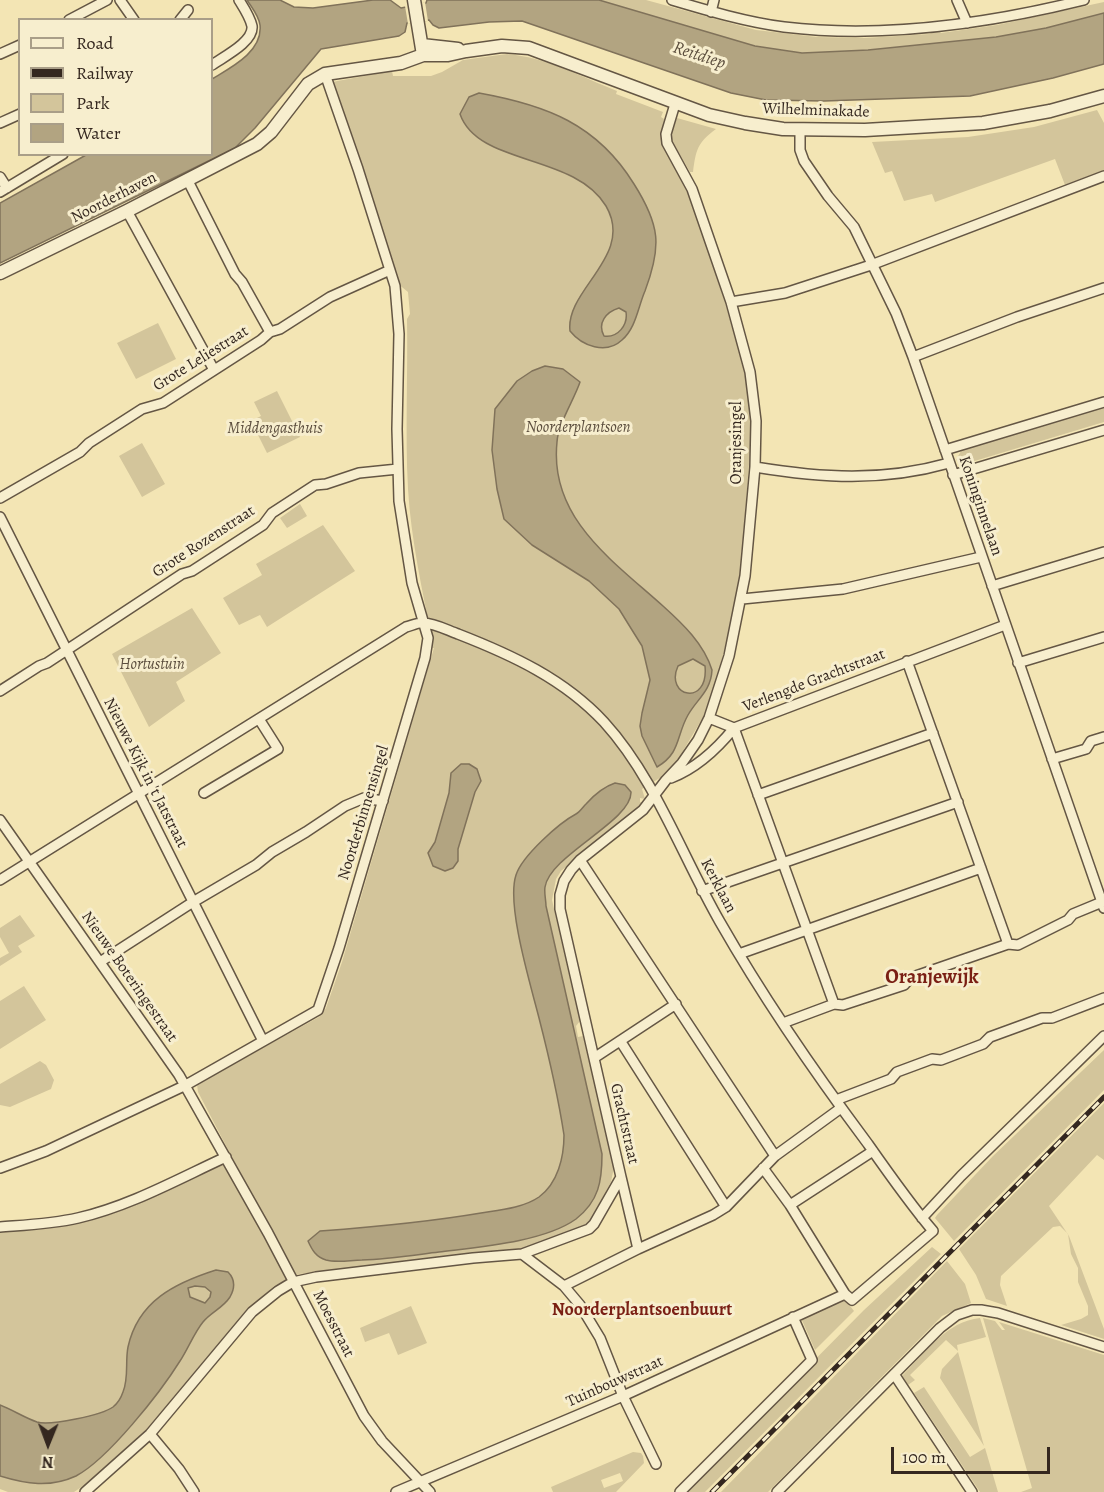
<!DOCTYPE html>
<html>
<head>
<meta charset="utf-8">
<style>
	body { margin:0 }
	#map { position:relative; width:1104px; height:1492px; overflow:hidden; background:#f3e5b4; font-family:Alegreya,serif }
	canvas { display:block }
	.legend { position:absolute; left:18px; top:18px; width:195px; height:138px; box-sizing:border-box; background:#f7eece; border:2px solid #a99e88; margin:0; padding:8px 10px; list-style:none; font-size:18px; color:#34271f }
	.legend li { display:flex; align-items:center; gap:12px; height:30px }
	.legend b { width:30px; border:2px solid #a99e88 }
	.north { position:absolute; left:18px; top:1414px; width:60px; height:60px; -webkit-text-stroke:4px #f7eece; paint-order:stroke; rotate:181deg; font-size:16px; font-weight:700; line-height:24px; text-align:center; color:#34271f }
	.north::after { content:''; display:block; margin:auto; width:21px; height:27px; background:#34271f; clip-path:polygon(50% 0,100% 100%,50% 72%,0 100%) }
	.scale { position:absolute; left:891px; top:1447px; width:159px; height:27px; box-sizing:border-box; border:3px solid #34271f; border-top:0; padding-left:8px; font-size:18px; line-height:21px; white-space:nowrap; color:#34271f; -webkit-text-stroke:4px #f7eece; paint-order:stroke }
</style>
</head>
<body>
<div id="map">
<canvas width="1104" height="1492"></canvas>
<ul class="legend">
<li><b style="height:8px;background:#f7eece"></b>Road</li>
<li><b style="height:8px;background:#34271f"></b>Railway</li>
<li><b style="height:16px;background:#d3c59b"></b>Park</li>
<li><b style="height:16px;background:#b2a481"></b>Water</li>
</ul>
<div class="north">N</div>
<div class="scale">100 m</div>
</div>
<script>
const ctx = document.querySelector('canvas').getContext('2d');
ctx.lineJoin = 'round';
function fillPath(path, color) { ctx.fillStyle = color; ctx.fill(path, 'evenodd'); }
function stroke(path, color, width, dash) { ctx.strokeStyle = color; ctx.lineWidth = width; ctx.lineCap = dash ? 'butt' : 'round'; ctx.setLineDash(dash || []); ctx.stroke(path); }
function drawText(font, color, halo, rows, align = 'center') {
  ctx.font = font + ' Alegreya,serif'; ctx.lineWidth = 6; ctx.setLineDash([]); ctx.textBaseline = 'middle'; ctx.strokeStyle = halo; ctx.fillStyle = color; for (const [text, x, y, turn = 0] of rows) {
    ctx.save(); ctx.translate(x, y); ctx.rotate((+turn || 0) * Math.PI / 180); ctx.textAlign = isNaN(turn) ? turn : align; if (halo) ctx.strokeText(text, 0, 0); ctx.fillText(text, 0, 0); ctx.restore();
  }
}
const green = new Path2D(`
	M599,0H646L756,30L817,37L865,38L929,34L938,30L941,33L997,25L1104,2V13L1046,28L996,37L868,50L802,53L755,46Z
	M507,54C545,57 582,77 617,91L616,94L663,112L661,117L664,119L661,140L684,185L696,213L726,306L743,364L750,408V452L740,575L733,616L714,689L705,714L680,756L666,774L642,789L645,799L640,798V802L643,803L641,805L561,871L556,879L552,900L580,1021L576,1026L578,1037L583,1036L614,1167L611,1182L589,1223L522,1250L299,1274L274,1286L250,1308L145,1431L122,1455L86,1484L74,1492H8L0,1489V1231C31,1229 62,1227 92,1219C136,1207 176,1186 217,1166L223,1165L228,1167L235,1163L198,1092L197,1084L319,1017L326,1008L342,962L434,648H431L432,639C422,589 411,539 408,489C405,432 408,376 407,319L410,314L408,292L397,283L332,82L392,71L393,76H431L442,72L463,60Z
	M1097,110L1104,123V170L1065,185L1055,159L935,202L932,194L904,201L892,171L885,173L872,142L968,137L1034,127Z
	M677,118L716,129C697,143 696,150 693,172H690L672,141L671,135Z
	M158,323L176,359L136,379L117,343Z
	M277,391L300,437L267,453L251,421L261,416L254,402Z
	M1104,406V422L968,463H961L956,460L961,451L966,449Z
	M142,443L165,484L142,497L119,456Z
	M300,504L307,516L287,528L280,518Z
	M323,525L355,571L267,627L260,615L239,625L223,598L262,575L256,564Z
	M192,608L221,653L176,682L185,701L149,727L112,654Z
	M20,915L35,936L18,946L22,952L0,966V958L9,953L0,937V928Z
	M24,986L46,1020L0,1049V1001Z
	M1104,1050V1090L954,1241L935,1218L937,1215L993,1156Z
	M40,1061L46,1065L54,1080L51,1089L10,1107L0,1105V1084Z
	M1104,1103V1160L1097,1155L1049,1206L1069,1236L1104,1329V1339L1061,1325L1081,1319L1088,1315V1306L1078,1282V1268L1071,1254L1068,1234L1060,1226L1053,1227L1001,1276L1000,1285L1007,1306L986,1299L976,1275L959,1249Z
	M932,1247L941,1254L705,1492H684L864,1310Z
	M947,1261L965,1284L971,1303L942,1316L768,1492H721Z
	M844,1298L854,1311L815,1350L801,1318Z
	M411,1306L427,1343L398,1355L389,1333L365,1342L360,1328Z
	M980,1318L986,1337L957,1345L958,1351L946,1340L910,1375L915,1380L908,1385L902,1376C925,1353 947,1321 980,1318Z
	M983,1318L995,1321L1002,1330H1005L999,1322L1104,1355V1492H1021L1032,1488Z
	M958,1352L984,1446L940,1378L942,1369Z
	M924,1387L970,1457L985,1448L998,1492H980L914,1393Z
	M633,1452L641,1453L643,1456L644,1463L616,1492H553L551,1487ZM620,1473L623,1481L604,1488L601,1480Z`);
const water = new Path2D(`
	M247,0H280L294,7L313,8L373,0H390L401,8L426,3L427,0H599L755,46L802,53L868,50L996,37L1046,28L1104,13V64L1053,78L970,96L824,101L766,100L731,93L522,21L489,22L439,28L433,25L429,20L407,23L405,32L399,36L321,49L255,128L235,148L0,263V203L86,155L212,154V79C230,68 263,52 260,25C259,16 252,8 247,0Z
	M479,93C546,105 597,124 634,184C660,225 662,246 645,291C638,307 636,328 622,340C606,355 582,346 570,331C565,289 635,256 606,206C574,153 478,166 460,114L469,97ZM619,308L626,312C628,325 618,338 604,336C597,323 606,312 619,308Z
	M545,366L563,369L580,382C574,400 558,424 557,442C549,518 613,561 663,606C683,624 704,644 712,670C711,691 697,699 688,715C676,736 681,753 657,767L642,736L640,726L642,713L650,680L642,646L632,630L619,609L589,581L532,545L504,519L497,489L492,450L495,409L517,381L532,371ZM693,659L705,666C709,707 664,697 678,666Z
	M461,764H469L477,769L481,781L475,792L458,849V861L453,868L445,871L433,866L428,853L435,842L449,793L451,773Z
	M615,783L625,785L631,792C632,821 550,855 545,887C544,893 546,900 546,906L602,1154C602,1181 599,1201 576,1219C544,1242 479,1247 439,1252C414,1255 388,1259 362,1260C351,1260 337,1263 326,1260C316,1257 312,1250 308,1241L320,1231C374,1227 428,1222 481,1213C500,1210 523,1208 539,1197C558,1183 564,1157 564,1135C558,1096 549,1057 539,1018C531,986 506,905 516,875C522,856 559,823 576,814C580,812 583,807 586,804C594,795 603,787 615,783Z
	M216,1270L228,1272C235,1279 235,1288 230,1297C223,1308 211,1312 203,1322C194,1333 188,1349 180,1361C160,1393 108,1459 76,1476C50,1488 26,1484 0,1476V1405C13,1410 25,1418 37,1422C50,1426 102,1415 113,1407C118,1403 121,1398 123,1392C129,1378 125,1362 128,1347C138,1301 175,1283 216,1270ZM195,1286L205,1287L211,1292L210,1297L205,1303L190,1297L188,1288Z`);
const pier = new Path2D(`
	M425,2L428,21L408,24L405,6Z`);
const minor = new Path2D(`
	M120,0L134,20
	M672,0C709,11 746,22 784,27C883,39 987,24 1084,0
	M957,0L967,23
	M711,12L714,0
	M69,20L107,0
	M180,20L188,10
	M0,54L20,45
	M212,65C223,57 254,42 252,26C250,17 244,8 239,0
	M0,123L20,114
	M800,130V150L804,161L828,196L854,227L896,313L913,357L1104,908
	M0,177L7,188
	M187,179L235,274L242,282L270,332
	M0,192L63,154
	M127,211L214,370
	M731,302L785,293L871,265L1104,176
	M913,357L1017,317L1104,288
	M945,450L1104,402
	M755,467C822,478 882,482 949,463
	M953,475L1104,430
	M0,498L80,452L89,443L142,409L163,403L261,340L270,332L280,329L330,297L390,270
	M0,517L263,1041
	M992,586L1104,552
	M742,599L843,589L981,557
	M907,661L1008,944
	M1018,663L1104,637
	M0,691L39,666L47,663L182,574L192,571L263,525L272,513L315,485L326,484L359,473L398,469
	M709,718L734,728L834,1004
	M1052,759L1086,749L1091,741L1104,737
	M671,778C697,768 717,749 734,728L1005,625
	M204,793L278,749L259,719
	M758,795L933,733
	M0,820L179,1075L268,1233L364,1416L382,1441L430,1492
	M580,860L775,1156
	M0,880L406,627C411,626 418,622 423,623C434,623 447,630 458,634C512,655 564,679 604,722C655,778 682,856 720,922C764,999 815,1073 868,1144C889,1174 910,1204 933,1231L852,1300L845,1294L790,1205L763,1168
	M702,891L958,802
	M739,954L981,868
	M100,962L193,902L256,865L272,852L306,832L345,806L364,798L383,801
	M783,1023L834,1004L843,1005L904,985L910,978L1008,944L1018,945L1068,920L1073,914L1102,902
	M621,1042L726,1207
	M594,1058L676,1004
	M836,1100L891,1079L897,1072L932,1059L941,1060L983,1044L990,1037L1042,1018H1052L1104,998
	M0,1168L46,1151L186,1085L318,1010L339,948L425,658L428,638L412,583L399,501L397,429L399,334L395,286L358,169L325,74
	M621,1177L638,1249
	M790,1205L873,1151
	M922,1218L961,1176L1104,1036
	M0,1227C26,1225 52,1224 78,1218C130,1206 178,1179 226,1157
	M522,1254L564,1286L580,1305L600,1338L623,1396L656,1464
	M564,1286L638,1249L713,1215L726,1207L775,1156L841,1108
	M894,1374L972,1492
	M150,1434L179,1469L194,1492
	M85,1492L150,1434L252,1312L278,1291L293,1282L316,1277L473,1258L522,1254L589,1229L594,1224L621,1177L560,909V895L564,881L571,870L580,860L643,810L666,780L682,763L698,740L709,718L729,656L745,576L755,467L756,421L750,372L731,302L692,189L667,143L666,134L675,104
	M396,1492L623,1396L845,1294
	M680,1492L812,1360L793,1317
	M777,1492L940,1328L957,1315L972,1310H981L998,1313L1104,1347`);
const tertiary = new Path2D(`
	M414,0L423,55
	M422,45L458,49
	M0,273L127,211L257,144L271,132L308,84L325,74L401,63L423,55H448L466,51L502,46L529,48L709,115L745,123L783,129L865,130L983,123L1050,111L1104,96`);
const rail = new Path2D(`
	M712,1492L1104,1097`);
const streetNames = [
	["Wilhelminakade",816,111,2],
	["Noorderhaven",114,198,-27],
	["Grote Leliestraat",201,359,-32],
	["Oranjesingel",737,443,-90],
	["Koninginnelaan",980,506,71],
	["Grote Rozenstraat",204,542,-33],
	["Verlengde Grachtstraat",814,681,-21],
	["Nieuwe Kijk in 't Jatstraat",145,773,63],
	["Noorderbinnensingel",364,813,-73],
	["Kerklaan",718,886,62],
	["Nieuwe Boteringestraat",129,977,55],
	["Grachtstraat",624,1124,77],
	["Moesstraat",333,1324,63],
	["Tuinbouwstraat",615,1382,-24]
];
const parkNames = [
	["Noorderplantsoen",578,428],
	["Middengasthuis",275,429],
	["Hortustuin",152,665]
];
const waterNames = [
	["Reitdiep",699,56,18]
];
const neighbourhoodNames = [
	["Noorderplantsoenbuurt",642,1311]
];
const quarterNames = [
	["Oranjewijk",932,978]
];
fillPath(green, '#d3c59b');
fillPath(water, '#b2a481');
stroke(water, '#80725a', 1.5);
fillPath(pier, '#f3e5b4');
stroke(minor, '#645644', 12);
stroke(tertiary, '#645644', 15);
stroke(minor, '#f7eece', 9);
stroke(tertiary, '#f7eece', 12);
stroke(rail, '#34271f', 5);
stroke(rail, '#f7eece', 3, [9]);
drawText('16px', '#34271f', '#f7eece', streetNames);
drawText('italic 16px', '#5c4e3e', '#f7eece', parkNames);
drawText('italic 18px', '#5a4c3c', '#f7eece', waterNames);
drawText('bold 18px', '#7a1f14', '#f7eece', neighbourhoodNames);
drawText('bold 20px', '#7a1f14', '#f7eece', quarterNames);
</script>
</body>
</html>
